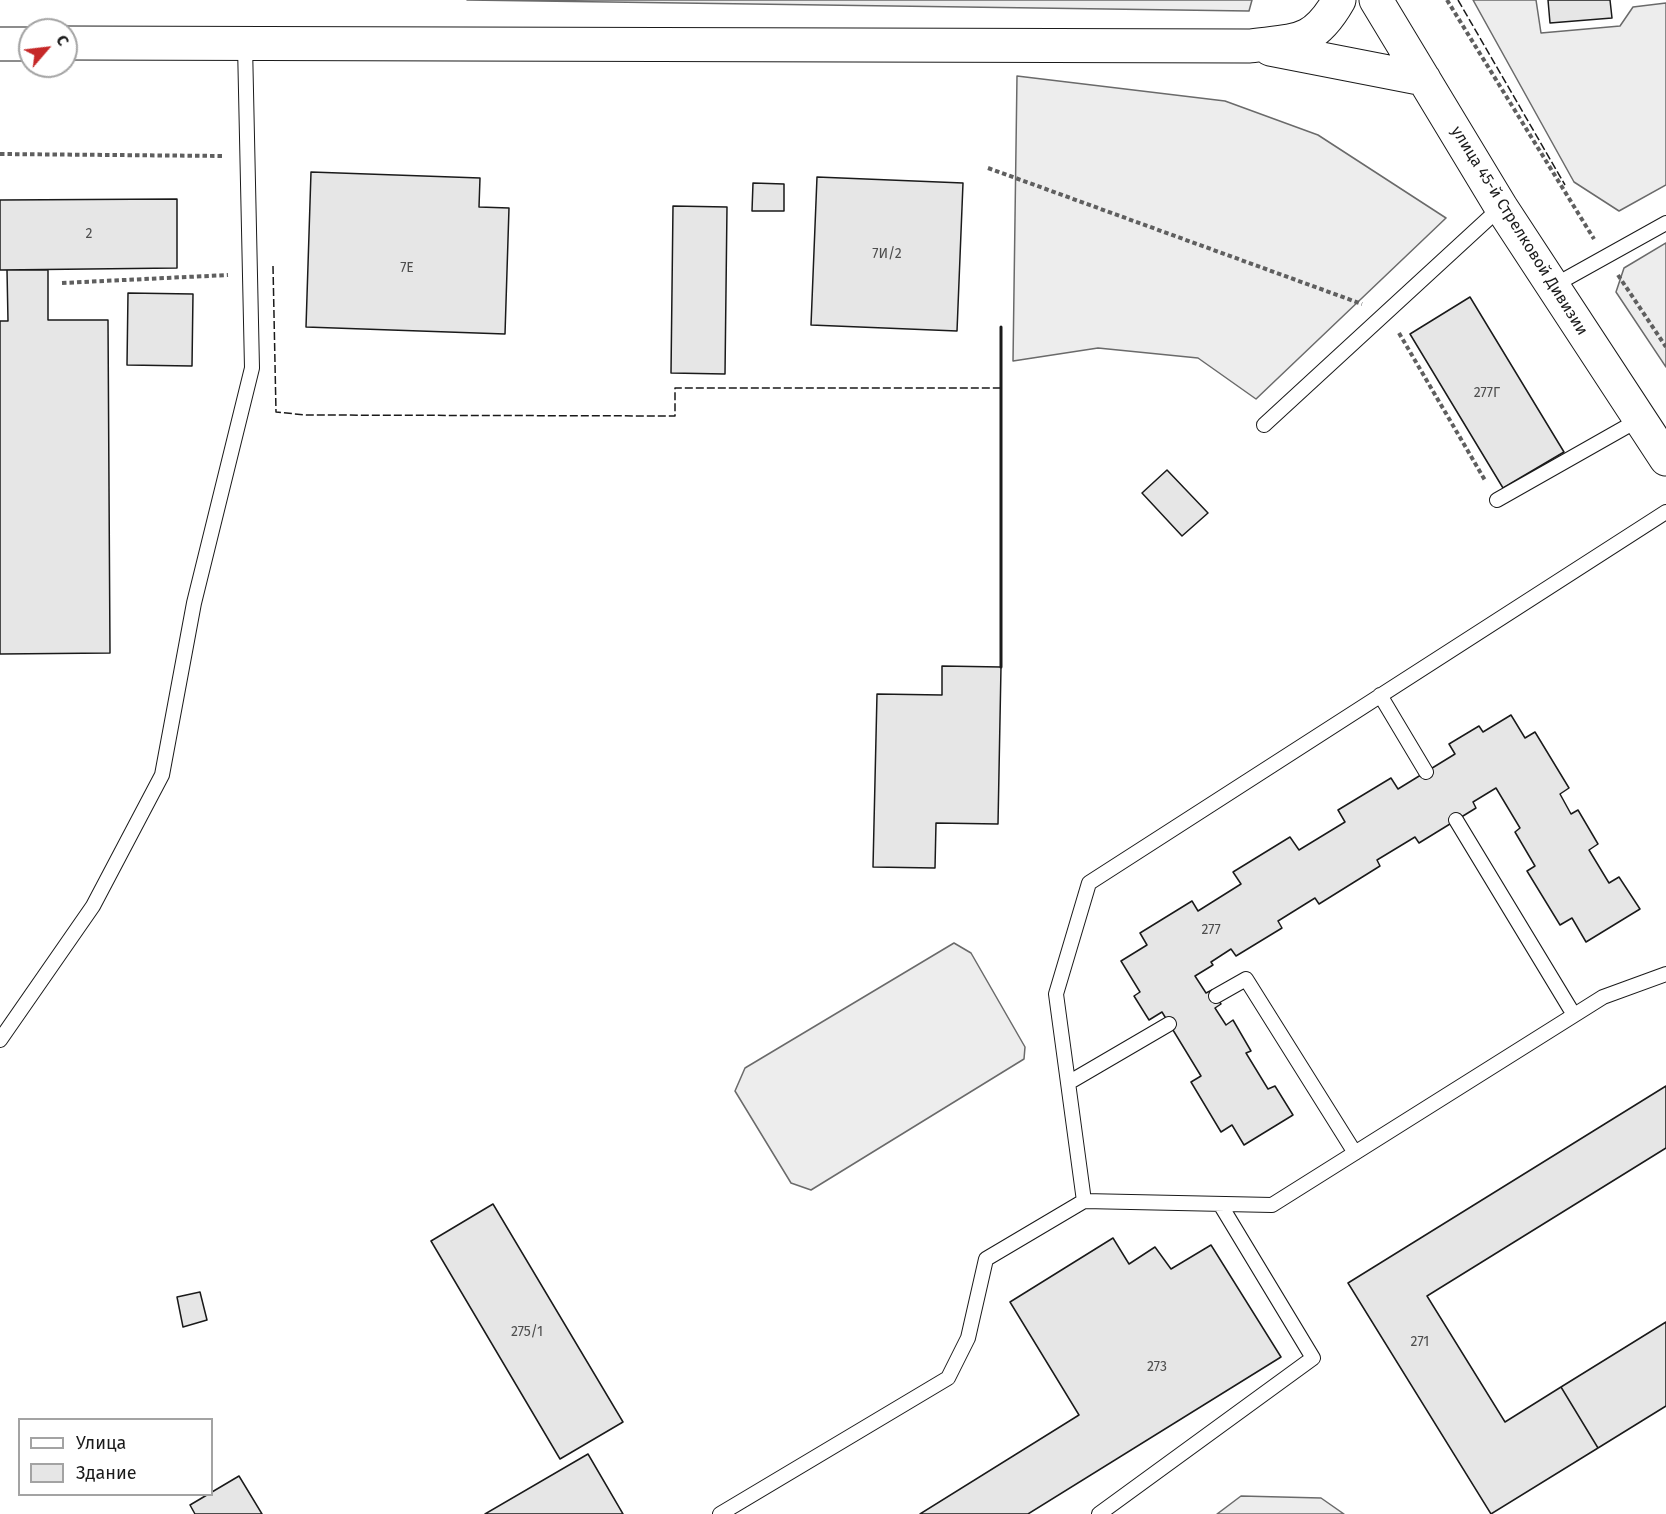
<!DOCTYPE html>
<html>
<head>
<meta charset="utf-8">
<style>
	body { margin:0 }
	#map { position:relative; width:1666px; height:1514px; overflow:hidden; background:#fff; font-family:"Fira Sans",sans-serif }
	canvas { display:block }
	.legend { position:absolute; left:18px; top:1418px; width:195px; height:78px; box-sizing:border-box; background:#fff; border:2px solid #a3a3a3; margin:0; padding:8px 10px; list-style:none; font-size:18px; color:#1a1a1a }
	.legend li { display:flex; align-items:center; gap:12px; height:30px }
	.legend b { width:30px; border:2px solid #a3a3a3 }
	.north { position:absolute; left:18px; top:18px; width:60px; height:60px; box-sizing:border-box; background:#fff; border:2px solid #a3a3a3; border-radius:50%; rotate:62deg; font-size:16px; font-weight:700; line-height:24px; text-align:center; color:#1a1a1a }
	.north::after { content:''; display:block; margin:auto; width:21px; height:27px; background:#c62828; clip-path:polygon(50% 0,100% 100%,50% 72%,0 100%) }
</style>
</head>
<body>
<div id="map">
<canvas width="1666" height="1514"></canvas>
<ul class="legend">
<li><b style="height:8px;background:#fff"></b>Улица</li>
<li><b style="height:16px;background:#e6e6e6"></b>Здание</li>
</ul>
<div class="north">С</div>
</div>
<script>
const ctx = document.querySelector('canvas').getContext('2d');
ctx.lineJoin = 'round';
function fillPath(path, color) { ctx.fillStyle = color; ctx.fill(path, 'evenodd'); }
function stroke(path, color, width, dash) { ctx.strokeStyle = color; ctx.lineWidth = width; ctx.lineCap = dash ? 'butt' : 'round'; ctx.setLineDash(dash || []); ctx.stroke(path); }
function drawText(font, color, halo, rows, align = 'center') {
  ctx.font = font + ' "Fira Sans",sans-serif'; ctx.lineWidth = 4.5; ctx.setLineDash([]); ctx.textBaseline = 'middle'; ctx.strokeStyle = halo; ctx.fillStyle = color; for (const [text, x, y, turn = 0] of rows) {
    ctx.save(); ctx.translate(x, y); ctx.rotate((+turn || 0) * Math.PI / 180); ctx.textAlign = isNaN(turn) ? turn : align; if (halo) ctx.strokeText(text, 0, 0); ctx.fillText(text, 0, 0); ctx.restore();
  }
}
const built = new Path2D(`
	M467,0H1252L1249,11Z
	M1473,0H1536L1541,33L1620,26L1633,7L1666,3V185L1619,211L1574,182Z
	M1017,76L1225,101L1318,135L1446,218L1256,399L1198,358L1098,348L1013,361Z
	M1666,243V367L1616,292L1624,268Z
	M954,943L971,953L1025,1047L1024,1059L811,1190L791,1183L735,1091L745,1068Z
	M1241,1496L1321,1498L1344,1514H1217Z`);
const building = new Path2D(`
	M1548,0H1610L1612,18L1550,23Z
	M311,172L480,178L479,207L509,208L505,334L306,327Z
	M817,177L963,183L957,331L811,325Z
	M753,183L784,184V211H752Z
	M177,199V268L0,270V200Z
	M673,206L727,207L725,374L671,373Z
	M7,270H48V320H108L110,653L0,654V321H8Z
	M128,293L193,294L192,366L127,365Z
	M1470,297L1564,452L1503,488L1410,334Z
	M1167,470L1208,513L1182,536L1142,493Z
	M942,666L1001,667L998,824L936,823L935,868L873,867L877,694L942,695Z
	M1511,715L1525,738L1535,732L1569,788L1560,794L1571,814L1578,810L1598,844L1589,850L1609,883L1619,877L1640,909L1586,942L1572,918L1560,925L1527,871L1535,866L1515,832L1520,828L1496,788L1473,802L1476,808L1419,843L1415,837L1377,860L1380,866L1319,904L1315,898L1278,921L1282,928L1236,956L1231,949L1211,962L1213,965L1195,976L1206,993L1212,990L1221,1004L1215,1008L1226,1025L1233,1020L1251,1051L1246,1053L1268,1089L1275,1086L1293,1115L1244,1145L1232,1125L1221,1132L1191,1082L1201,1076L1162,1012L1149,1020L1134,996L1140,992L1121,961L1147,945L1140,933L1192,901L1198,911L1241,884L1233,872L1290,837L1299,850L1345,822L1338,810L1391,778L1398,789L1455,754L1449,744L1479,726L1483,732Z
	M1666,1086V1148L1427,1296L1505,1422L1561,1387L1598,1448L1491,1514L1348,1283Z
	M493,1204L623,1422L560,1459L431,1241Z
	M1113,1238L1129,1264L1155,1247L1171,1269L1211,1245L1281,1357L1028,1514H920L1079,1415L1010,1302Z
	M200,1292L207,1320L183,1327L177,1297Z
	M1666,1322V1406L1598,1448L1561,1387Z
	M588,1454L623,1514H485Z
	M239,1476L262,1514H195L190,1505Z`);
const path = new Path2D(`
	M1447,0L1594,239
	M0,154L224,156
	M988,168L1362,304
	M1618,275L1666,347
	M62,283L228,275
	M1399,333L1486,482`);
const lane = new Path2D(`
	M1553,286L1666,223
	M1264,425L1501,207
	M1497,500L1640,419
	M1380,695L1426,772
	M1456,820L1574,1015
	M1216,996L1246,979L1355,1153
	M0,1040L93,906L162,775L194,603L252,368L245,45
	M1068,1083L1169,1024
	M1084,1201L1056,994L1089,883L1666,512
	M720,1514L948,1378L968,1338L986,1259L1084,1201L1272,1205L1603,997L1666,974
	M1099,1514L1313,1358L1220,1204`);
const secondary = new Path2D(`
	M1376,0L1501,207L1666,459
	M66,43L1250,46C1297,40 1314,44 1339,0
	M0,44H30
	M1270,49L1424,79`);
const fence = new Path2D(`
	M1458,0L1565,185
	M273,266L276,412L306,415L675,416V388H1001`);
const wall = new Path2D(`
	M1001,327V667`);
const numberNames = [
	["2",89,234],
	["7И/2",887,254],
	["7Е",407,268],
	["277Г",1487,393],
	["277",1211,930],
	["275/1",527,1332],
	["271",1420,1342],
	["273",1157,1367]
];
const streetNames = [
	["улица 45-й Стрелковой Дивизии",1519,231,58]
];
fillPath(built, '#ededed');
stroke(built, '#6a6a6a', 1.5);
fillPath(building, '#e6e6e6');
stroke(building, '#1a1a1a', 1.5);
stroke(lane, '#1a1a1a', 16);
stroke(secondary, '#1a1a1a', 35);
stroke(path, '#5f5f5f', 4, [4.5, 3]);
stroke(lane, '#fff', 14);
stroke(secondary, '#fff', 33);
stroke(fence, '#1a1a1a', 1.5, [8, 3]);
stroke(wall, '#1a1a1a', 3);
drawText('14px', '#4d4d4d', null, numberNames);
drawText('16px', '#1a1a1a', '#fff', streetNames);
</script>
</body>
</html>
